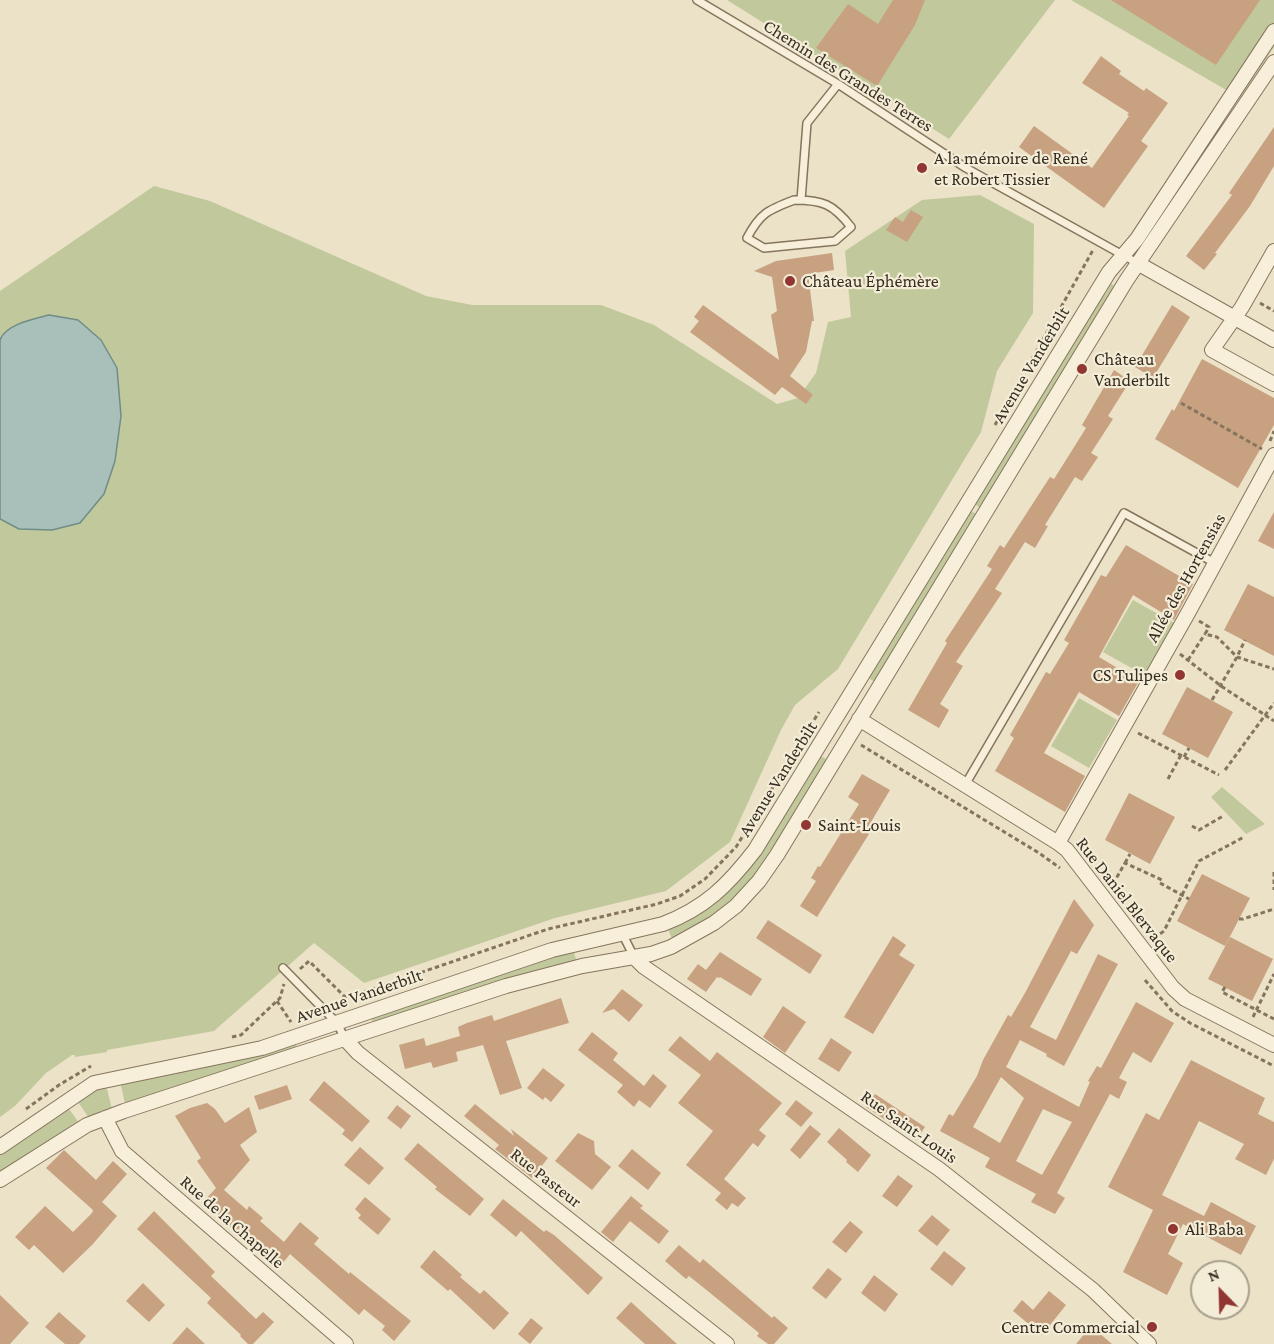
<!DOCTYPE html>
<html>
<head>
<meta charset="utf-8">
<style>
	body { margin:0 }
	#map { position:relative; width:1274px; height:1344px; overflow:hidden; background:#ebe2c7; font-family:"Crimson Pro",serif }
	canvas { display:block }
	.north { position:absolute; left:1190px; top:1260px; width:60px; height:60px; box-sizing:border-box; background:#f3ecd6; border:2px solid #a89f8d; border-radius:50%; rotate:337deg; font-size:16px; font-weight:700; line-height:24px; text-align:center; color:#372c20 }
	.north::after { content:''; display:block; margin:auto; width:21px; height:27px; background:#913632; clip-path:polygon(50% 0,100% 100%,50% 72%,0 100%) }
</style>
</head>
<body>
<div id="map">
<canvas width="1274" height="1344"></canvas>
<div class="north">N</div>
</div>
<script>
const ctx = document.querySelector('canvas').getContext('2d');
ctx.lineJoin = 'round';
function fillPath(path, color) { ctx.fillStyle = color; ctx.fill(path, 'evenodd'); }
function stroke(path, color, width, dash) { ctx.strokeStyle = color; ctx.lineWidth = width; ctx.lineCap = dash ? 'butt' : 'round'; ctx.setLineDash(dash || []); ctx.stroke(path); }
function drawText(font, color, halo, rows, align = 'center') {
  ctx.font = font + ' "Crimson Pro",serif'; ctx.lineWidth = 4.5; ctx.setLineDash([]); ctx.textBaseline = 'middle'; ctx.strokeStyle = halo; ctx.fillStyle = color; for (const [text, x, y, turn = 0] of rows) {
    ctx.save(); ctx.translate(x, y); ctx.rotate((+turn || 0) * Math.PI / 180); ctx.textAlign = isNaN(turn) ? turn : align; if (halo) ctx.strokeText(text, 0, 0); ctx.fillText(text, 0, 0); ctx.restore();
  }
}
const green = new Path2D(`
	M727,0H1055L949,139Z
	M1071,0H1274V47L1240,98Z
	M154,186L210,201L426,296L472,305H601L654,325L777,404L798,398L816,373L828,322L851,317L845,251L922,200L980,195L1034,224L1033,313L997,371L981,432L838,669L795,705L781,730L730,842L666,891L555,918L364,983L314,943L214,1031L107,1050V1052L75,1057V1055H72L46,1073L15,1106L0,1117V291Z
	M1111,284L1117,287L982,509L973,503L1102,293L1105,295Z
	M969,510L978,515L875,682L867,677Z
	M1133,600L1174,623L1144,675L1103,652Z
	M1079,698L1117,720L1089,768L1051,746Z
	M819,755L828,760L767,860L739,896L712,918L672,939L668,929L705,910L733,887L745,872Z
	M1222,787L1265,824L1246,834L1211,797Z
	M573,950L577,962L373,1024L371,1018Z
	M295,1042L297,1048L125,1104L120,1081Z
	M106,1085L112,1109L89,1118L76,1099Z
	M67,1106L79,1123L0,1173V1154Z`);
const water = new Path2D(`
	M49,315L78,320L101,340L117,368L121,416L115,461L104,494L80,523L52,530L19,529L0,519V340C6,324 34,319 49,315Z`);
const building = new Path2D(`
	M893,0H925L915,25L877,86L816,48L848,4L878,24Z
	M1111,0H1260L1216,65Z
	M1101,56L1121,71L1119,74L1144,91L1146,88L1168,103L1141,141L1148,146L1104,208L1019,147L1034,126L1092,168L1129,116L1127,115L1129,113L1082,83Z
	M1274,127V166L1250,206L1215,253L1217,254L1204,270L1186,256L1232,195L1229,193Z
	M911,210L923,217L907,242L886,230L895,217L903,222Z
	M832,253L834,270L808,274L814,321H812L806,352L790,376L813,395L806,404L782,387L775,395L690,332L699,321L694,317L703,305L779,360L771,315L777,311L772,277L754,271L776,261Z
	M1172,305L1190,317L1153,378L1135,367Z
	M1202,359L1274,398V425L1238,488L1155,439L1172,409L1174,411Z
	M1114,370L1130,381L1108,416L1113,419L1091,453L1098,457L1082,481L1075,477L1045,525L1048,526L1035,548L1025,542L995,589L1002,593L956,662L963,666L940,704L949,710L939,728L908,710L947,643L945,641L992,569L987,566L1000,545L1004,548L1050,477L1054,479L1086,428L1082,425Z
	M1274,512V549L1258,541Z
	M1126,545L1193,584L1174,620L1133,595L1099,657L1139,681L1119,716L1079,692L1044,753L1085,776L1065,812L995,771L1014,738L1010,735L1046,672L1050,674L1069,643L1064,640L1101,575L1106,577Z
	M1248,584L1274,597V656L1224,630Z
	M1187,687L1233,712L1208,758L1162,734Z
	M862,774L890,790L865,832L869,834L817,917L800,906L816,881L811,878L818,866L820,867L859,804L848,797Z
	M1129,793L1175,817L1150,864L1105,840Z
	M1202,874L1250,898L1225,946L1177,921Z
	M1074,899L1094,925L1077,954L1071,951L1030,1027L1056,1040L1098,954L1118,964L1064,1066L1046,1056L1047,1054L1020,1040L1006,1067L1079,1107L1090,1082L1088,1081L1097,1066L1101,1068L1136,1002L1174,1023L1151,1063L1133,1052L1119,1078L1127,1082L1119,1099L1110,1094L1057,1193L1065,1198L1055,1214L1031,1202L1036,1194L985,1167L990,1158L940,1131L949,1114L953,1116L977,1076L983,1060L1008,1015L1011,1017L1025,993ZM1001,1077L1024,1098L1000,1143L973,1127ZM1043,1109L1072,1122L1042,1175L1016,1161Z
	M768,920L822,955L810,974L756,938Z
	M893,936L906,945L899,955L915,965L873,1034L844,1017Z
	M1230,937L1273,959L1252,1001L1208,979Z
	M720,952L762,979L751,996L720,977L719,978L713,975L717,977L706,992L687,979L698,964L706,970Z
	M622,989L643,1005L629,1022L614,1009L602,1013Z
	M561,998L569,1023L506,1041L522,1088L500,1095L483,1045L456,1052L458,1061L433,1068L431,1062L405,1069L399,1045L424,1038L426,1046L460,1036L458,1027L467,1023L492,1015L494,1021Z
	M783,1006L806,1022L785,1053L763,1037Z
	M592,1032L618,1053L613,1060L644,1086L653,1074L667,1086L650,1108L639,1100L634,1107L617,1092L623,1085L578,1050Z
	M680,1036L710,1061L717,1052L782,1103L759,1130L766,1136L758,1147L753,1143L724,1179L746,1198L738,1207L732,1203L727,1210L715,1200L721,1193L686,1165L713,1131L678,1103L701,1075L668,1050Z
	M831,1038L852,1052L839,1072L818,1059Z
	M1191,1060L1265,1098L1258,1114L1274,1122V1159L1266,1175L1235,1159L1244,1144L1199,1121L1162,1195L1204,1216L1211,1202L1256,1226L1241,1255L1183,1224L1168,1254L1183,1263L1167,1295L1123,1272L1153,1210L1108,1187L1146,1113L1159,1120Z
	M543,1068L565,1085L551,1102L545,1097L543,1100L527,1088Z
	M324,1081L370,1121L352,1142L342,1134L345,1130L309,1100Z
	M287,1085L292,1099L259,1110L254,1096Z
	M875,1094L925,1127L916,1140L866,1107Z
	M796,1100L813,1113L801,1127L785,1114Z
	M207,1103L215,1109L225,1123L249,1107L257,1132L240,1145L250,1160L224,1190L247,1210L249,1206L263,1218L260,1221L284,1242L300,1222L319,1238L314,1244L349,1274L350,1272L411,1321L394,1341L382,1330L385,1326L364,1309L359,1315L290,1254L282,1264L258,1244L255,1248L210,1209L213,1206L205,1200L216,1188L197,1161L201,1158L175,1116L190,1108Z
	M475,1104L514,1136L511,1129L548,1158L532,1178L495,1149L499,1145L464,1116Z
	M397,1105L411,1116L401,1129L387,1118Z
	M810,1125L821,1134L800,1159L790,1150Z
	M839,1128L871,1155L858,1172L846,1162L847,1160L827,1142Z
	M578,1133L594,1141L595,1154L611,1167L592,1190L555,1161Z
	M418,1143L484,1199L470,1216L435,1189L437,1187L404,1159Z
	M360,1147L384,1168L369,1185L344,1165Z
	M632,1149L661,1173L648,1190L618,1166Z
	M64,1150L96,1180L113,1161L127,1174L102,1202L117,1216L92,1245L63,1273L34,1245L29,1250L15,1237L45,1206L73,1232L92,1213L93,1210L46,1168Z
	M898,1175L913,1186L897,1207L882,1196Z
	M631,1196L643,1206L640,1208L669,1231L659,1244L630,1221L613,1242L601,1232Z
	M365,1197L391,1219L378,1235L358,1218L361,1215L355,1209Z
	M503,1199L544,1232L546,1230L554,1235L603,1278L588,1295L521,1231L516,1237L490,1215Z
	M154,1211L215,1272L211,1276L256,1319L263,1312L274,1322L253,1344H248L240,1336L241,1335L207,1303L211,1298L137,1229Z
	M932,1215L950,1230L937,1246L918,1231Z
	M850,1221L863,1232L846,1253L832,1242Z
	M679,1245L700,1263L703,1259L772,1318L774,1316L788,1328L774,1344H768L757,1336L759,1333L709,1292L689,1276L686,1279L665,1261Z
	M434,1250L462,1275L460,1277L480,1294L484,1290L509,1313L494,1330L450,1289L448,1291L420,1267Z
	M944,1251L966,1268L952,1286L930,1269Z
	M828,1268L842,1279L826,1299L812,1288Z
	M874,1275L898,1294L885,1312L861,1293Z
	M143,1283L165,1305L149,1322L126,1301Z
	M1049,1291L1066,1305L1042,1335L1013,1311L1022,1300L1033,1310Z
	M0,1295L29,1323L10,1344H0Z
	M631,1302L677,1344H645L616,1318Z
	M59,1312L86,1336L79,1344H65L45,1327Z
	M531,1318L543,1328L530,1344L518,1334Z
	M1091,1326L1112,1344H1076Z
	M187,1327L205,1344H172Z`);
const path = new Path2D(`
	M1260,303L1274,311
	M1181,403L1262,449
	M995,425L1093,250
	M1270,441L1274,431
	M1199,621L1209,627L1205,634L1217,637L1237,657L1274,669
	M1180,654L1221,686L1274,721
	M1188,660L1205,634
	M1212,700L1237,657L1245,640
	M1138,733L1219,775
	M861,745L1039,853L1060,868
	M1184,757L1189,748
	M1225,770L1274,703
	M1168,779L1181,755
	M1192,826L1199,830L1223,816
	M1125,863L1130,854
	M1274,872V890
	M1160,883L1189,899
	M1113,884L1125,863L1162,880
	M1239,919H1243L1274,909
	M1154,938L1164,931L1199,861L1244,837
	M300,969L309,961L345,997L355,995L548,929L657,904L680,896L705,879L736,847L819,712
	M1145,980L1172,1011L1190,1023L1274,1066
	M1225,987L1222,992L1274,1019
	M277,1001L291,1022
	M1253,1017L1274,974
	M232,1037L241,1035L280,998L284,984
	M26,1109L59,1085L91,1066`);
const service = new Path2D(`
	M697,0L838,84L966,168L1139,264
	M794,200C823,200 833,204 851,227L835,241L764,248L747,238C760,213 768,210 794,200Z
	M801,200L807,123L838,84
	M965,785L1124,513L1215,563
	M623,935L634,957
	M283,968L337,1023L345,1039`);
const minor = new Path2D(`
	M1274,251L1242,307L1212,350L1274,384
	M1139,264L1274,340
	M859,719L1058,843L1067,850L1173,988L1185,999L1274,1045
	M1058,843L1188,613L1274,455
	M634,957L644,967L939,1169L1093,1290L1149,1344
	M345,1039L358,1053L727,1344
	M105,1118L122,1151L346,1344
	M0,1147L94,1083L262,1048L552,950L663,924C705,908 728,885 755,850L1109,272L1137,239L1274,31
	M0,1180L87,1125L124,1111L506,986L582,966L651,954L671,947L714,923L736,906L759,881L777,855L1126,281L1274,62`);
const markers = [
	[922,168,6,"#913632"],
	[790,281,6,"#913632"],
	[1082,369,6,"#913632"],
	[1180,675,6,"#913632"],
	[806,825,6,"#913632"],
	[1173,1229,6,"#913632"],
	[1152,1327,6,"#913632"]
];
const streetNames = [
	["Chemin des Grandes Terres",848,76,32],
	["Avenue Vanderbilt",1031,365,-59],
	["Allée des Hortensias",1186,578,-61],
	["Avenue Vanderbilt",778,779,-58],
	["Rue Daniel Blervaque",1127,900,52],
	["Avenue Vanderbilt",359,996,-19],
	["Rue Saint-Louis",909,1127,35],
	["Rue Pasteur",546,1178,38],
	["Rue de la Chapelle",232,1222,41]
];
const poiNames = [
	["A la mémoire de René",934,158],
	["et Robert Tissier",934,179],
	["Château Éphémère",802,281],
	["Château",1094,359],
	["Vanderbilt",1094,380],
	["CS Tulipes",1168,675,"right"],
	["Saint-Louis",818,825],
	["Ali Baba",1185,1229],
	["Centre Commercial",1140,1327,"right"]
];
fillPath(green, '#c1c99c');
fillPath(water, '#a8bfba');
stroke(water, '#6f8d87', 1.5);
fillPath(building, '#c7a180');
stroke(service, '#86755e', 10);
stroke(minor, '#86755e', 16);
stroke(path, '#86755e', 3, [4.5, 3]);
stroke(service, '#f7efda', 7);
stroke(minor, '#f7efda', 14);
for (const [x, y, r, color] of markers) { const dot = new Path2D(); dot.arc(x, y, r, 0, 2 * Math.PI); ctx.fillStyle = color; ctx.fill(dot); stroke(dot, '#f3ecd6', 2); }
drawText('18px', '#372c20', '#f3ecd6', streetNames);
drawText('18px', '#372c20', '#f3ecd6', poiNames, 'left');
</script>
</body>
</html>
